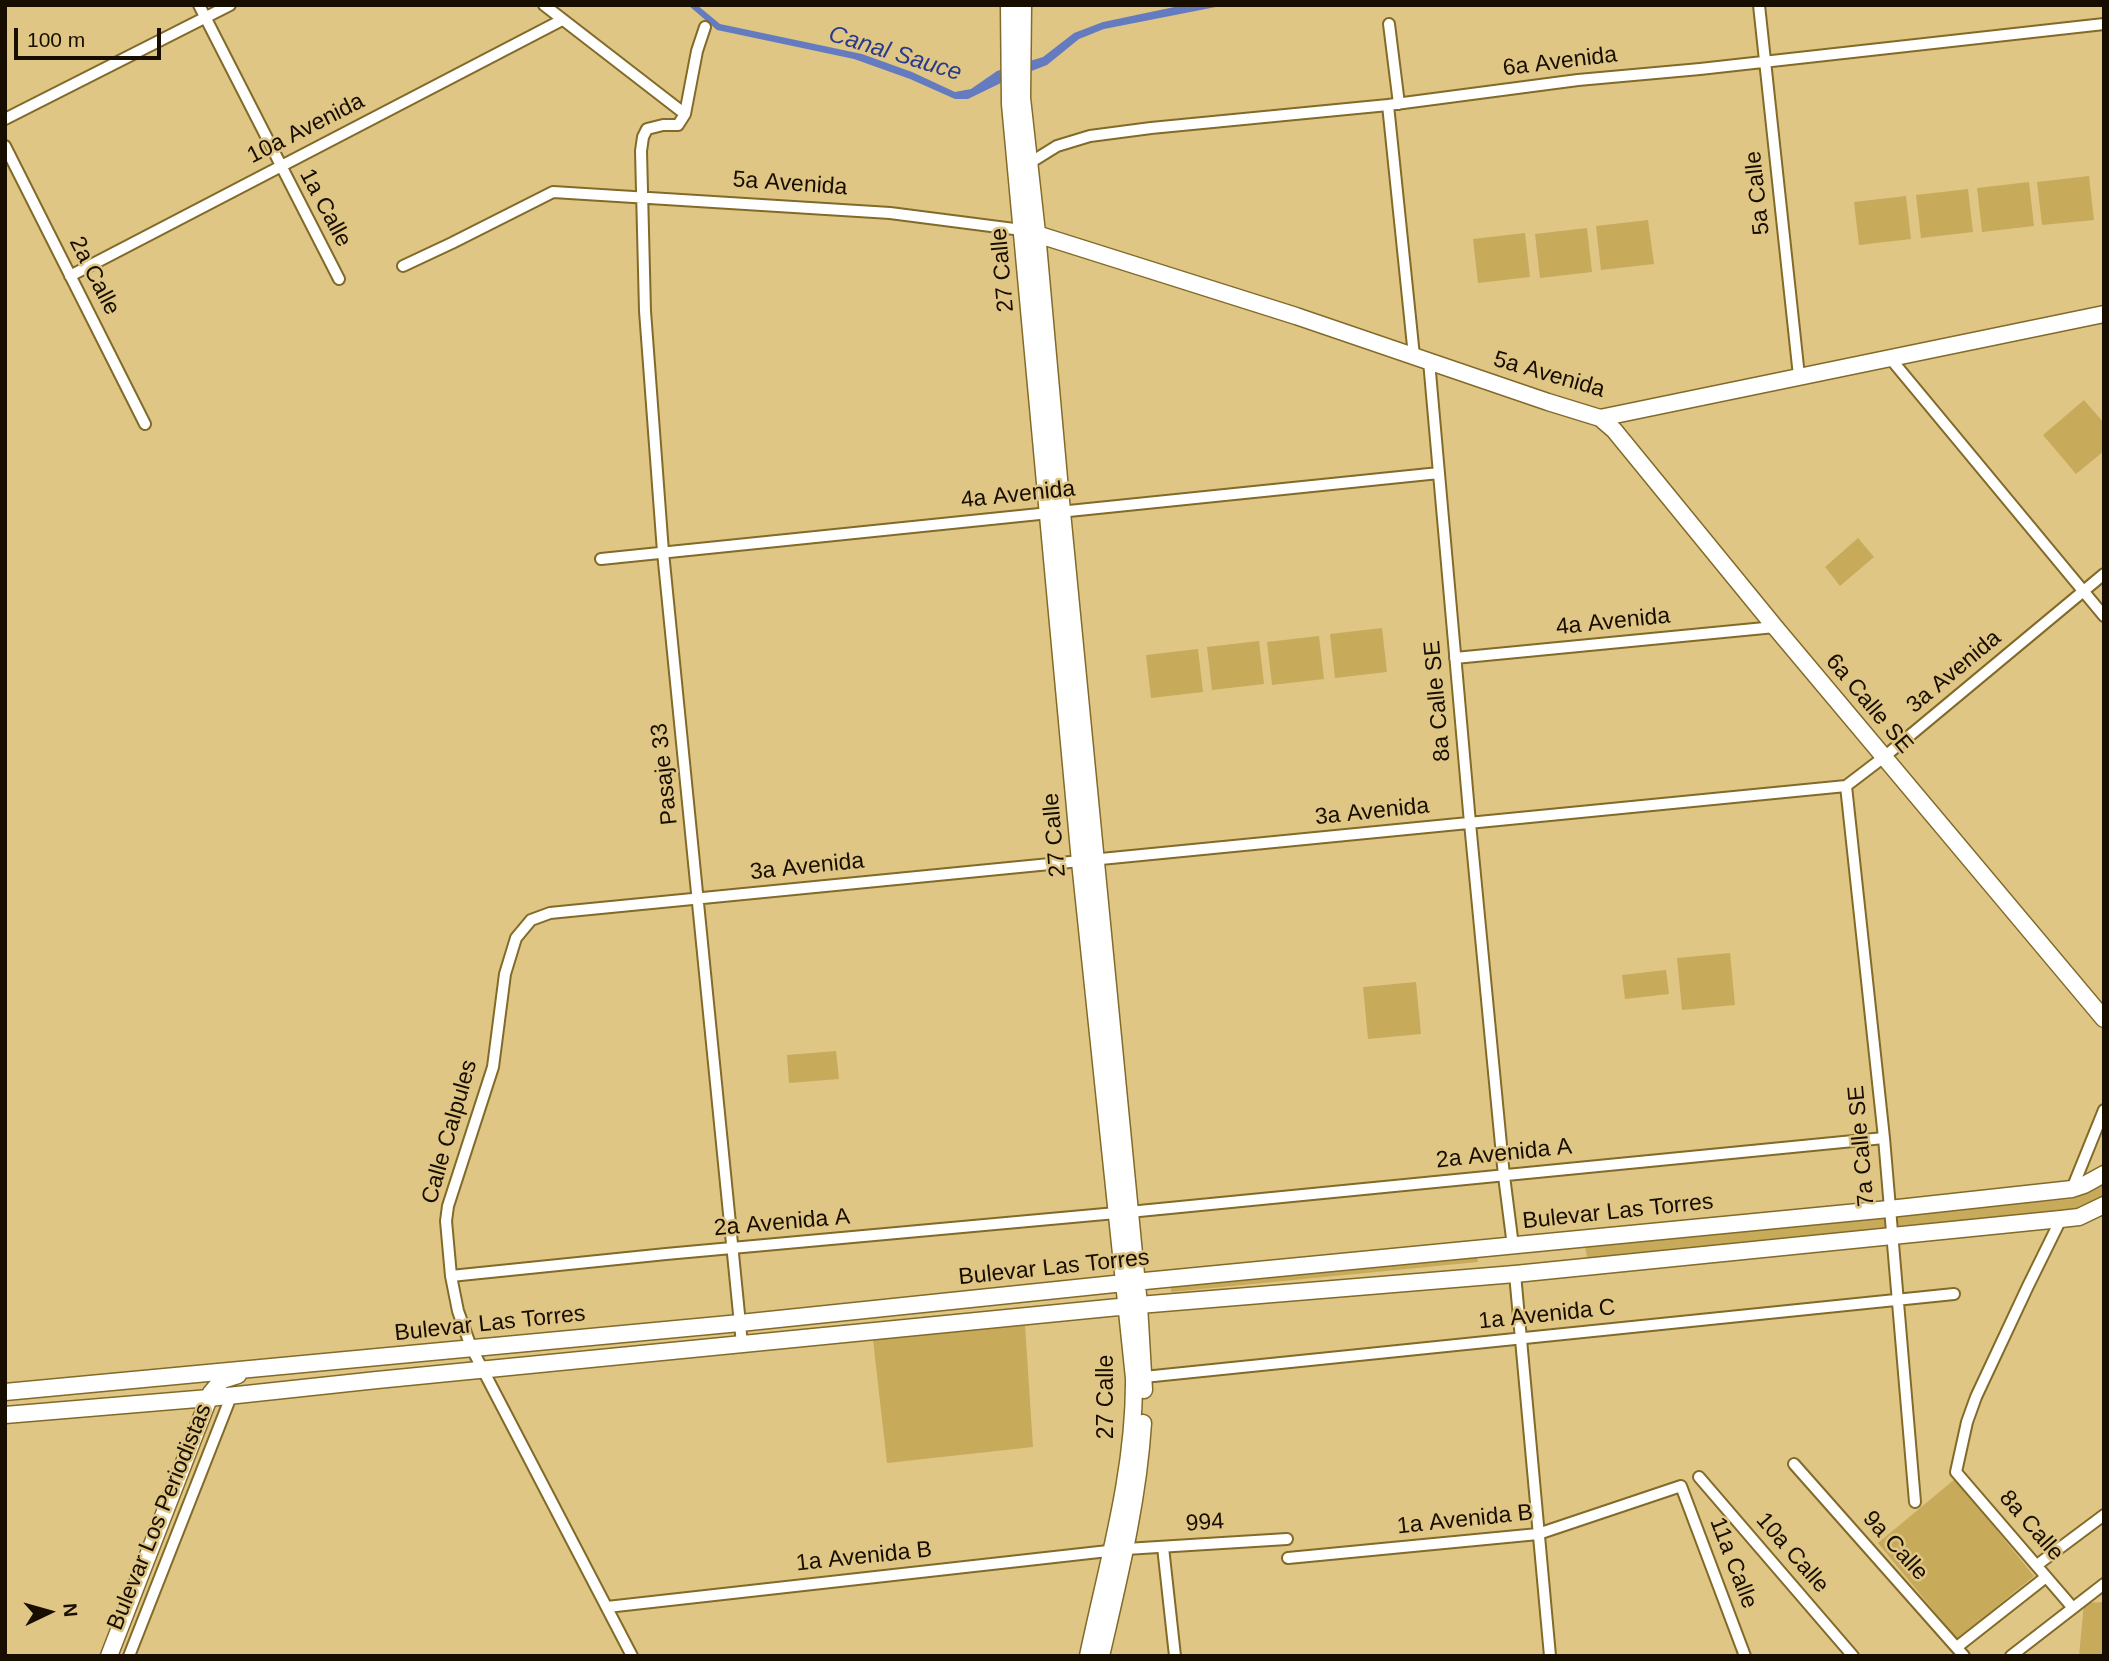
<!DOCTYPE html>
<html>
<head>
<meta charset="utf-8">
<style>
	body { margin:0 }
	#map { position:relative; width:2109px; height:1661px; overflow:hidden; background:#e0c685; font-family:Arial,sans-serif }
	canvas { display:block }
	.frame { position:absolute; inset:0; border:7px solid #170e00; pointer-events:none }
	.north { position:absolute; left:14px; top:1577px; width:70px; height:70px; -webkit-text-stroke:5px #e0c685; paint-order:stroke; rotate:85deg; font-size:19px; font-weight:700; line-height:28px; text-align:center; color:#170e00 }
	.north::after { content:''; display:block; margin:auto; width:24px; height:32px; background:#170e00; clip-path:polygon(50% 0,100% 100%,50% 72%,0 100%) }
	.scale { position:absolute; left:14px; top:28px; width:147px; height:32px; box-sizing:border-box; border:4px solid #170e00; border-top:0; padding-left:9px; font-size:21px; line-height:24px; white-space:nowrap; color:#170e00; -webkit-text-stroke:5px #e0c685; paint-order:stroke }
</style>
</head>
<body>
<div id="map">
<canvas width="2109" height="1661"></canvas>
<div class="frame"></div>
<div class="north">N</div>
<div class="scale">100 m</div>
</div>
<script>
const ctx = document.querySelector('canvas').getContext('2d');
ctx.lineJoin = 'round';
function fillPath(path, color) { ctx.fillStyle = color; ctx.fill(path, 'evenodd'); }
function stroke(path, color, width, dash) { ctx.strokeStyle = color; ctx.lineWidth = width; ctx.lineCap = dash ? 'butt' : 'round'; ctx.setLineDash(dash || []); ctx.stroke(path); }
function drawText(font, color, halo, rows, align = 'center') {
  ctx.font = font + ' Arial,sans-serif'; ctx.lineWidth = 5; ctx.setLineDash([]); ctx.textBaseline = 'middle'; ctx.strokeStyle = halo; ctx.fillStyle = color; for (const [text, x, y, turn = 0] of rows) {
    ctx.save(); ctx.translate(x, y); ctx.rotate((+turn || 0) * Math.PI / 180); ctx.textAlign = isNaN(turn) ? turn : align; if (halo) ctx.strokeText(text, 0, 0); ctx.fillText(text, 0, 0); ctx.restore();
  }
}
const green = new Path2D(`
	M2089,176L2094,220L2042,225L2037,182Z
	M2029,182L2034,226L1982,232L1977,188Z
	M1968,189L1973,232L1921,238L1916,195Z
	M1906,196L1911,239L1859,245L1854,202Z
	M1648,220L1654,264L1601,270L1596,226Z
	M1587,228L1592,272L1540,278L1535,234Z
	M1525,233L1530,277L1478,283L1473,239Z
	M2084,400L2104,423V451L2076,474L2043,435Z
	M1858,538L1874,557L1840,586L1825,567Z
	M1382,628L1387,672L1335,678L1330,634Z
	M1319,636L1324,679L1272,685L1267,642Z
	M1259,641L1264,684L1212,690L1207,647Z
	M1198,649L1203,692L1151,698L1146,655Z
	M1730,953L1735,1005L1682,1010L1677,958Z
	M1666,970L1669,994L1625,999L1622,975Z
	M1416,982L1421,1034L1368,1039L1363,987Z
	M836,1051L839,1079L789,1083L787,1055Z
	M2104,1182V1201L2080,1211L1913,1226L1588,1261L1584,1242L2072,1199L2082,1195Z
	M1477,1258L1478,1262L1171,1292V1287Z
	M1025,1325L1033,1447L887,1463L873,1340Z
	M1955,1479L2034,1576L1957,1639L1878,1543Z
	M2104,1602V1656H2079L2084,1603Z`);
const water = new Path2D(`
	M688,5H697L720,24L862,54L912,72L955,92L971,89L997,71L1043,57L1074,33L1103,22L1184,5H1226L1104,29L1079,39L1047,65L1003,82L968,99H955L910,79L854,59L717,30Z`);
const street = new Path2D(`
	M199,5L339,279
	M544,5L685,114
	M1759,5L1799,376
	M1389,24L1399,104
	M705,27L697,51L685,114L678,125H663L647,129L643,137L641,151L645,311L663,552L742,1344
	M1388,105L1414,356
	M5,119L230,5
	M5,146L145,424
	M1028,164L1057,146L1090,136L1151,128L1388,105L1578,80L1700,69L2104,24
	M403,266L452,243L553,192L890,213L1022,230
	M70,276L562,20
	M1890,358L2104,616
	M1429,361L1470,823L1504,1176L1513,1246
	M601,559L1439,473
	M1455,658L1775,627
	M1846,786L1884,1138L1915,1502
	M2072,1189L2104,1110
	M1129,1212L1884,1138
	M2061,1219L2028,1286L1976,1397L1967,1422L1956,1472L2073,1608
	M1515,1274L1550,1656
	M451,1276L666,1254L1116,1213
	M1144,1377L1954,1294
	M1794,1464L1964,1656
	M1699,1477L1853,1656
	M1163,1547L1175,1656
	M1288,1558L1538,1534L1681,1486L1745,1656
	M2037,1565L2104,1515
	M607,1607L1126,1549L1287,1539
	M1957,1647L2046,1577
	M129,1656L232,1394
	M632,1656L471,1347L458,1311L451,1276L446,1221L448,1206L493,1067L505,974L516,938L531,920L550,913L570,911L1846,786L1884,757L2104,574
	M2011,1656L2104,1584`);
const secondary = new Path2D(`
	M1009,5L1010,104L1080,862L1134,1378C1135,1472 1107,1565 1088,1656
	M1023,5L1022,98L1037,233L1062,512L1139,1305L1144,1390
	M1030,232L1296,316L1548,402L1600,418L2104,314
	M1600,418L1614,430L1775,627L2104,1019
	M5,1392L740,1323L1124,1283L1889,1209L2072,1189L2084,1185L2104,1174
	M5,1415L209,1398L377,1380L1139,1305L1515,1274L2061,1219L2079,1217L2104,1205
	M109,1656L211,1393L222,1380L238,1375
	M1101,1656C1119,1578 1138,1502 1143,1423`);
const streetNames = [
	["6a Avenida",1560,62,-7],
	["10a Avenida",306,129,-27],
	["5a Avenida",790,184,4],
	["5a Calle",1758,193,-96],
	["1a Calle",325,208,62],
	["27 Calle",1003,270,-95],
	["2a Calle",94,276,63],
	["5a Avenida",1549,375,16],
	["4a Avenida",1018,495,-6],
	["4a Avenida",1613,622,-6],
	["3a Avenida",1954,672,-40],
	["8a Calle SE",1438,701,-95],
	["6a Calle SE",1869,704,50],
	["Pasaje 33",665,774,-96],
	["3a Avenida",1372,812,-6],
	["27 Calle",1055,835,-95],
	["3a Avenida",807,867,-6],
	["Calle Calpules",450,1132,-74],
	["7a Calle SE",1862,1146,-95],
	["2a Avenida A",1504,1154,-6],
	["Bulevar Las Torres",1618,1212,-6],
	["2a Avenida A",782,1223,-5],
	["Bulevar Las Torres",1054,1268,-6],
	["1a Avenida C",1547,1315,-6],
	["Bulevar Las Torres",490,1324,-6],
	["27 Calle",1107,1397,-90],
	["Bulevar Los Periodistas",160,1517,-68],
	["1a Avenida B",1465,1520,-6],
	["994",1205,1523,-4],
	["8a Calle",2031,1526,49],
	["9a Calle",1895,1546,48],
	["10a Calle",1792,1553,49],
	["1a Avenida B",864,1557,-6],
	["11a Calle",1733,1563,69]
];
const waterNames = [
	["Canal Sauce",895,54,17]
];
fillPath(green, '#c8aa5b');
fillPath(water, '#647bc0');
stroke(street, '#826a28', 14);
stroke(secondary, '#826a28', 19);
stroke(street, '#fff', 10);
stroke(secondary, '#fff', 16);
drawText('23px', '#170e00', '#e0c685', streetNames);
drawText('italic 24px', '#273a8d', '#e0c685', waterNames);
</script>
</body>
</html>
